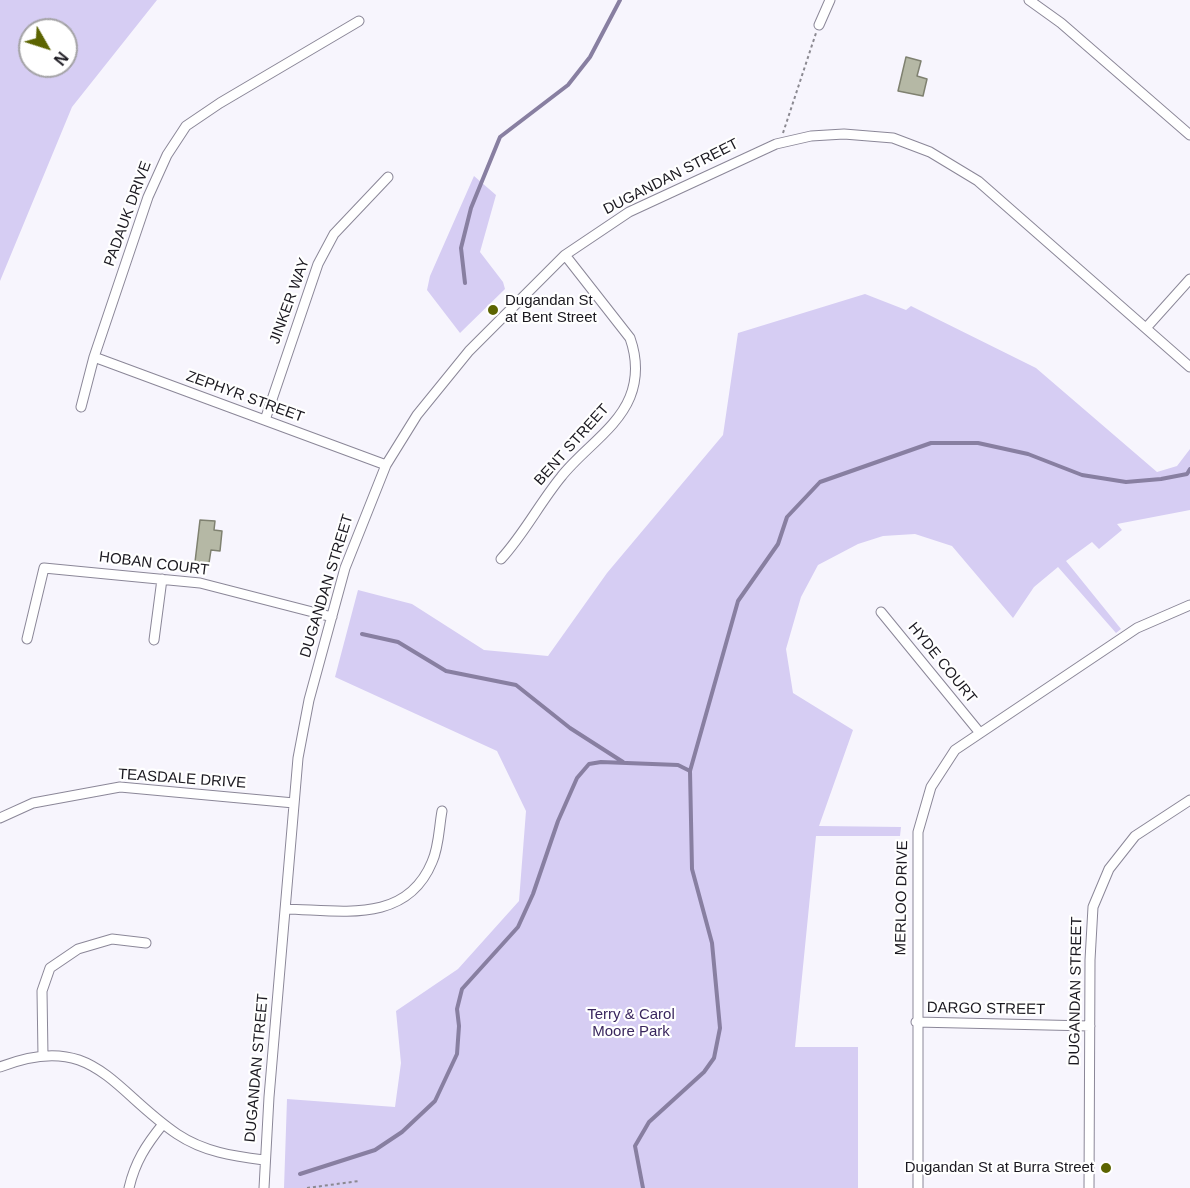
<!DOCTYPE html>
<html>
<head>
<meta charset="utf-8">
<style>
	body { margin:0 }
	#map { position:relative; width:1190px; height:1188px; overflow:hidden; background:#f7f5fd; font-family:Arial,sans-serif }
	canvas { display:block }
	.north { position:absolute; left:18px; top:18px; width:60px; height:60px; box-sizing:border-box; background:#fff; border:2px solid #a4a3a6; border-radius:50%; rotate:129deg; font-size:16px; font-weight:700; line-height:24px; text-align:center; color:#1b1920 }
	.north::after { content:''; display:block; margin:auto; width:21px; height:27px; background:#5c6401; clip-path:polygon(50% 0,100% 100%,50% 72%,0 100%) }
</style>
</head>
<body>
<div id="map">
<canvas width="1190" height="1188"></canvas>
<div class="north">N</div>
</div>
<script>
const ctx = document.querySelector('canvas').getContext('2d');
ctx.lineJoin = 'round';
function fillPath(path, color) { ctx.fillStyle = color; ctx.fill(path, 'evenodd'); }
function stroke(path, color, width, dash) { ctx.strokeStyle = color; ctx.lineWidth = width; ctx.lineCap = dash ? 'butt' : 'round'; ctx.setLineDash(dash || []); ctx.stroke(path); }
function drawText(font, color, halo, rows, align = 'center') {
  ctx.font = font + ' Arial,sans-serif'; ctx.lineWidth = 4.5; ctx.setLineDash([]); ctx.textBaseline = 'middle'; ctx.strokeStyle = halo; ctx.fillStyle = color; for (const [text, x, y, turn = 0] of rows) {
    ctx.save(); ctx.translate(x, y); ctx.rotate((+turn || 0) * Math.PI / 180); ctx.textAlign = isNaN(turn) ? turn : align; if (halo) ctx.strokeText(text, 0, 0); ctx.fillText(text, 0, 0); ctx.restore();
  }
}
const green = new Path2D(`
	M0,0H157L72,107L0,281ZM30,30H66V66H30Z
	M474,176L496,195L480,252L503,282L505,289L460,333L427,290L430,276Z
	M865,294L906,310L911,306L1036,368L1157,472L1177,466L1190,449V510L1117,524L1122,530L1099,549L1092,542L1066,561L1121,629L1116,633L1058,567L1034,587L1013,618L952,546L915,534L883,536L858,544L818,565L801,597L786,649L793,693L853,730L819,826L901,827L900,836H816L795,1047H858V1188H284L287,1099L395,1107L401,1063L396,1011L458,969L519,901L526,811L497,751L335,677L358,590L412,604L484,650L548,656L607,573L723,435L738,333Z`);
const stream = new Path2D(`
	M465,283L461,248L471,208L500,137L568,85L590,57L620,0
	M362,634L398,642L446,671L516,685L570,728L623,762
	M300,1174L375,1150L402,1132L435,1101L457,1054L459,1026L457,1009L462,989L518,927L533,894L558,821L577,778L589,764L601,762L678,765L690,771
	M643,1188L635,1146L649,1122L704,1072L714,1058L720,1028L712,943L692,869L690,771L738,601L778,544L787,517L820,482L931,443H978L1028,454L1082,475L1126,482L1161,479L1187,474L1190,469`);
const building = new Path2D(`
	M906,57L921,61L917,76L927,79L923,96L898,91Z
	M200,520L215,521L214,530L222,531L220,551L211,550L209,563L195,562Z`);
const path = new Path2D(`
	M783,133L816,33
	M307,1188L359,1181`);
const minor = new Path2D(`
	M1029,0L1061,23L1190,135
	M819,25L830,0
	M1146,328L1190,279
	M94,357L386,465
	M81,407L94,357L148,197L167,155L186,126L220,103L359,21
	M265,420L318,264L334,234L388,177
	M501,559C524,534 539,504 561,477C582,450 617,429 630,397C638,377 637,358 630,338L565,255
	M881,612L980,733
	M27,639L44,568L200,583L332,617
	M154,640L162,579
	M0,818L33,803L120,787L294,803
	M285,909C340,910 406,925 432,862C439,847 439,827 442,811
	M916,1022L1090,1026
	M43,1056L42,991L50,968L78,949L112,939L146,943
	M0,1067C93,1030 112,1090 177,1134C204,1152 233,1156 264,1160
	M129,1188C135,1162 146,1145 163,1124
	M264,1188L269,1097L298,758L309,700L345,568L386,465L417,415L469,351L565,255L629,212L776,144L811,136L844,134L893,138L930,152L978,181L1190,367
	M918,1188V832L931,787L955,750L1137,628L1190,605
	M1089,1188L1090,960L1093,907L1109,869L1135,836L1190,800`);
const markers = [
	[493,310,6,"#5c6401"],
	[1106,1168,6,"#5c6401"]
];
const streetNames = [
	["DUGANDAN STREET",671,177,-27],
	["PADAUK DRIVE",128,214,-70],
	["JINKER WAY",290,301,-70],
	["ZEPHYR STREET",245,397,20],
	["BENT STREET",572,445,-48],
	["HOBAN COURT",154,564,7],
	["DUGANDAN STREET",327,586,-73],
	["HYDE COURT",942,663,51],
	["TEASDALE DRIVE",182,779,4],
	["MERLOO DRIVE",902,898,-89],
	["DUGANDAN STREET",1076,991,-89],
	["DARGO STREET",986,1009,1],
	["DUGANDAN STREET",257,1068,-85]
];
const poiNames = [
	["Dugandan St",505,301],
	["at Bent Street",505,318],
	["Dugandan St at Burra Street",1094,1168,"right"]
];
const parkNames = [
	["Terry & Carol",631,1015],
	["Moore Park",631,1032]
];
fillPath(green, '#d6cdf3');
stroke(stream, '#887fa1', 4);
fillPath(building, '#b5b8a5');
stroke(building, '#7f8170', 1.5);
stroke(minor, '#8b8798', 11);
stroke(path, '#8b8991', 2, [3, 3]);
stroke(minor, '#fff', 9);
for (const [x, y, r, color] of markers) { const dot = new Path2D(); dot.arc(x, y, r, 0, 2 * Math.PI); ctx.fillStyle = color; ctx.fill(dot); stroke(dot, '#fff', 2); }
drawText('15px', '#1b1920', '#fff', streetNames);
drawText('15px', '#1b1920', '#fff', poiNames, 'left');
drawText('15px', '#3a275e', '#fff', parkNames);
</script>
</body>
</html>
